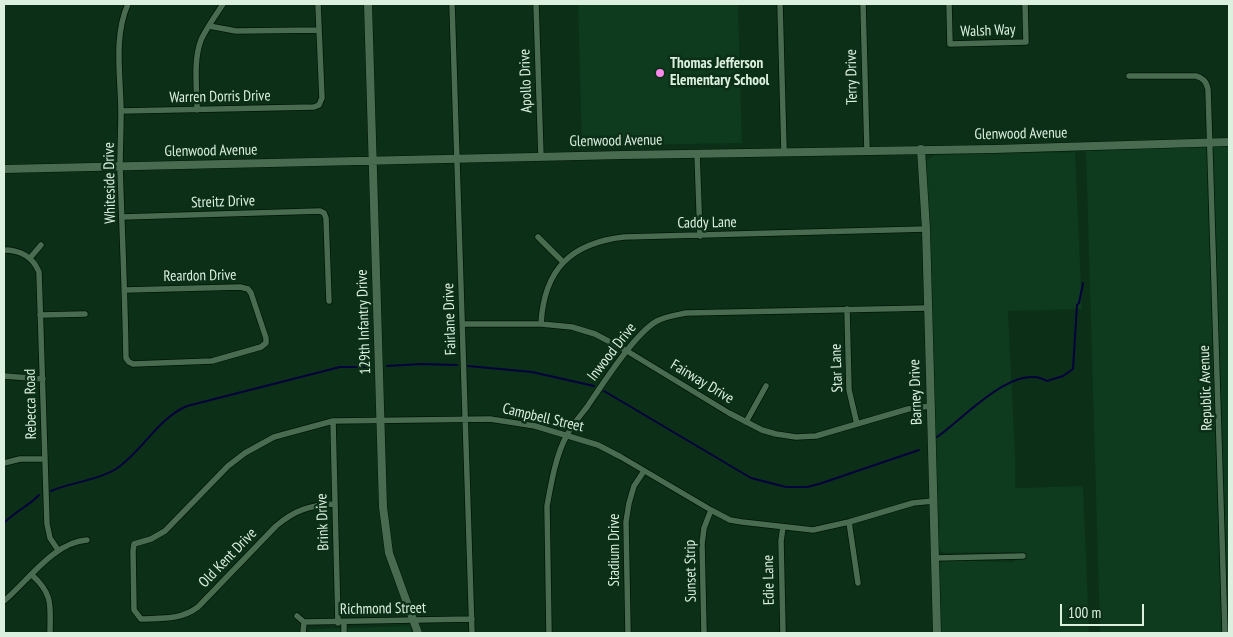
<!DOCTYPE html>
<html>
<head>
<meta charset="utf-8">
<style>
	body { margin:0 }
	#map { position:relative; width:1233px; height:637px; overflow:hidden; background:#0c2f18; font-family:"PT Sans Narrow",sans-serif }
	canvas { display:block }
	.frame { position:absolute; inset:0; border:5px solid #dcf0e0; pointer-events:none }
	.scale { position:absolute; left:1060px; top:604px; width:84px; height:22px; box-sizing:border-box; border:2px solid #dcf0e0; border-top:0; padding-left:6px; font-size:15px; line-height:18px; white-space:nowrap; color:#dcf0e0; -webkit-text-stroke:4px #0c2f18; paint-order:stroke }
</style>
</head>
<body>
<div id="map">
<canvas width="1233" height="637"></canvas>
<div class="frame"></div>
<div class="scale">100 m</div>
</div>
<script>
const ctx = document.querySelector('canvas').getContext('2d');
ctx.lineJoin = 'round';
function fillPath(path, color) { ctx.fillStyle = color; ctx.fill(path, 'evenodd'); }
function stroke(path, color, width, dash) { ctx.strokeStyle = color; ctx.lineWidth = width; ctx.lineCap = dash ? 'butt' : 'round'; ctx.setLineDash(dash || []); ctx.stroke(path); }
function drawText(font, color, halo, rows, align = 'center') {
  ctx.font = font + ' "PT Sans Narrow",sans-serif'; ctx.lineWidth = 5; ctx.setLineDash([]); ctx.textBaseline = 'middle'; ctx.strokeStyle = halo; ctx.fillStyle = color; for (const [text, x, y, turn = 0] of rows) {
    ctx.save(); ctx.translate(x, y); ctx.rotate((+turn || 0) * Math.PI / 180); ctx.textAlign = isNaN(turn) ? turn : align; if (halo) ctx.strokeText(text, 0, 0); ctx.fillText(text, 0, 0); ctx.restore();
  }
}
const built = new Path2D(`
	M578,4H738L742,143L582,146Z
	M1229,146V419L1228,420L1229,421V633H1100L1086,151Z
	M1075,152L1082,309L1008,311L1015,454V488L1083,486L1089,633H940L938,566L940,562L944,560L1015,562V552L944,553L940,551L938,548L926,161L934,155Z
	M410,626L412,633H309L310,629Z`);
const stream = new Path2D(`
	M387,366L421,364L457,365
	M468,366L532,372L594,386
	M604,391L751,478L786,487H807L819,484L919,450
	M937,437C962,420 1014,361 1047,381L1063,376L1073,369L1077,305L1079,303L1083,283
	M51,491C71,482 97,481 116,469C143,451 157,419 187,406L340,367H370
	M4,523C14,512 29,506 39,495`);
const street = new Path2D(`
	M452,4L472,633
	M536,4L541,157
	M780,4L784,151
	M863,4L867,150
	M949,4L950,44L1026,42L1025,4
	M209,26L236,31L319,30
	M1129,76H1196C1203,78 1206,81 1208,89L1225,633
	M197,110C197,88 193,61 201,40C207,27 216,15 223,4
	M121,111L314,107L319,105L322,98L318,4
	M697,153L700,236
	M122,217L320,211L324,213L326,218L329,301
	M538,237L563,262
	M4,250C20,250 33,257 39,272L47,524L50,538L58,550
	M30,258L41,245
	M125,290L240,287L248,289L251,293L266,338V343L261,347L212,361L133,364L129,362L126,358C125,294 122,230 120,167C120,149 121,131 121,113C121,77 113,38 128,4
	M847,309L849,390L857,424
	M40,315L85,314
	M463,324H541L572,327L595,334L627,351L729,413L762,430L776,434L796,437L816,436L908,409L930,406
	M541,324C544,269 571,243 624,237L926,229
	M4,376L43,379
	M333,421L338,623
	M746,422L766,386
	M4,463L20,459H44
	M335,504C310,505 295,510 276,526L198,607C181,620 162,618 141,619L134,610L133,551L134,544L151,539L165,531L228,466L245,453L274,437L333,421L490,419L535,426L598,445L621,457L711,510L730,520L742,522L813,530L849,522L913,503L933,501
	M849,522L858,583
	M935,558L1023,556
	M32,575C54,595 50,606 50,633
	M4,601C28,581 54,542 87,540
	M297,616L304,622L472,619
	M344,623V633
	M303,633L304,622
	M549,633L547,506C551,484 556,454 567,435C572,425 580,416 587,407C602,385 635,333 657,321C666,316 677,315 686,313L927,308
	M628,633L626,522L629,503L634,486L644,471
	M704,633L702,544L704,528L711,510
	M783,633L781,541L783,527`);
const secondary = new Path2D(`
	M368,4L383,507L389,553L418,633
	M921,149L926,229L937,633
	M4,169L623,155L994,149L1229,142`);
const markers = [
	[660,73,5,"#f888eb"]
];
const streetNames = [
	["Walsh Way",988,31,-2],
	["Terry Drive",852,77,-91],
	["Apollo Drive",526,81,-92],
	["Warren Dorris Drive",220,97,-1],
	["Glenwood Avenue",1021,134,-1],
	["Glenwood Avenue",616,141,-1],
	["Glenwood Avenue",211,151,-1],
	["Whiteside Drive",110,183,-91],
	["Streitz Drive",223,202,-2],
	["Caddy Lane",707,223,-1],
	["Reardon Drive",200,276,-1],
	["Fairlane Drive",450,319,-92],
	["129th Infantry Drive",364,322,-92],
	["Inwood Drive",612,352,-52],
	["Star Lane",837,368,-92],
	["Fairway Drive",702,382,31],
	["Republic Avenue",1206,388,-92],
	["Barney Drive",916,392,-92],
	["Rebecca Road",31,404,-91],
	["Campbell Street",543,418,13],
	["Brink Drive",323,522,-92],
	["Stadium Drive",615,550,-90],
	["Old Kent Drive",228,558,-46],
	["Sunset Strip",691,571,-91],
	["Edie Lane",769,580,-91],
	["Richmond Street",383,609,-1]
];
const poiNames = [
	["Thomas Jefferson",670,64],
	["Elementary School",670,81]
];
fillPath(built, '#0e3a1e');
stroke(stream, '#06023c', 2);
stroke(street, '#001606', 7);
stroke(secondary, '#001606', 9);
stroke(street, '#496c51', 5.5);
stroke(secondary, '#496c51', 8);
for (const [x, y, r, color] of markers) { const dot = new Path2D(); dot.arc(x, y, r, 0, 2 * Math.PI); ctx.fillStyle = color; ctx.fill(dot); stroke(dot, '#0c2f18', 2); }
drawText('15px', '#dcf0e0', '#0c2f18', streetNames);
drawText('bold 15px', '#dcf0e0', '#0c2f18', poiNames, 'left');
</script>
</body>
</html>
